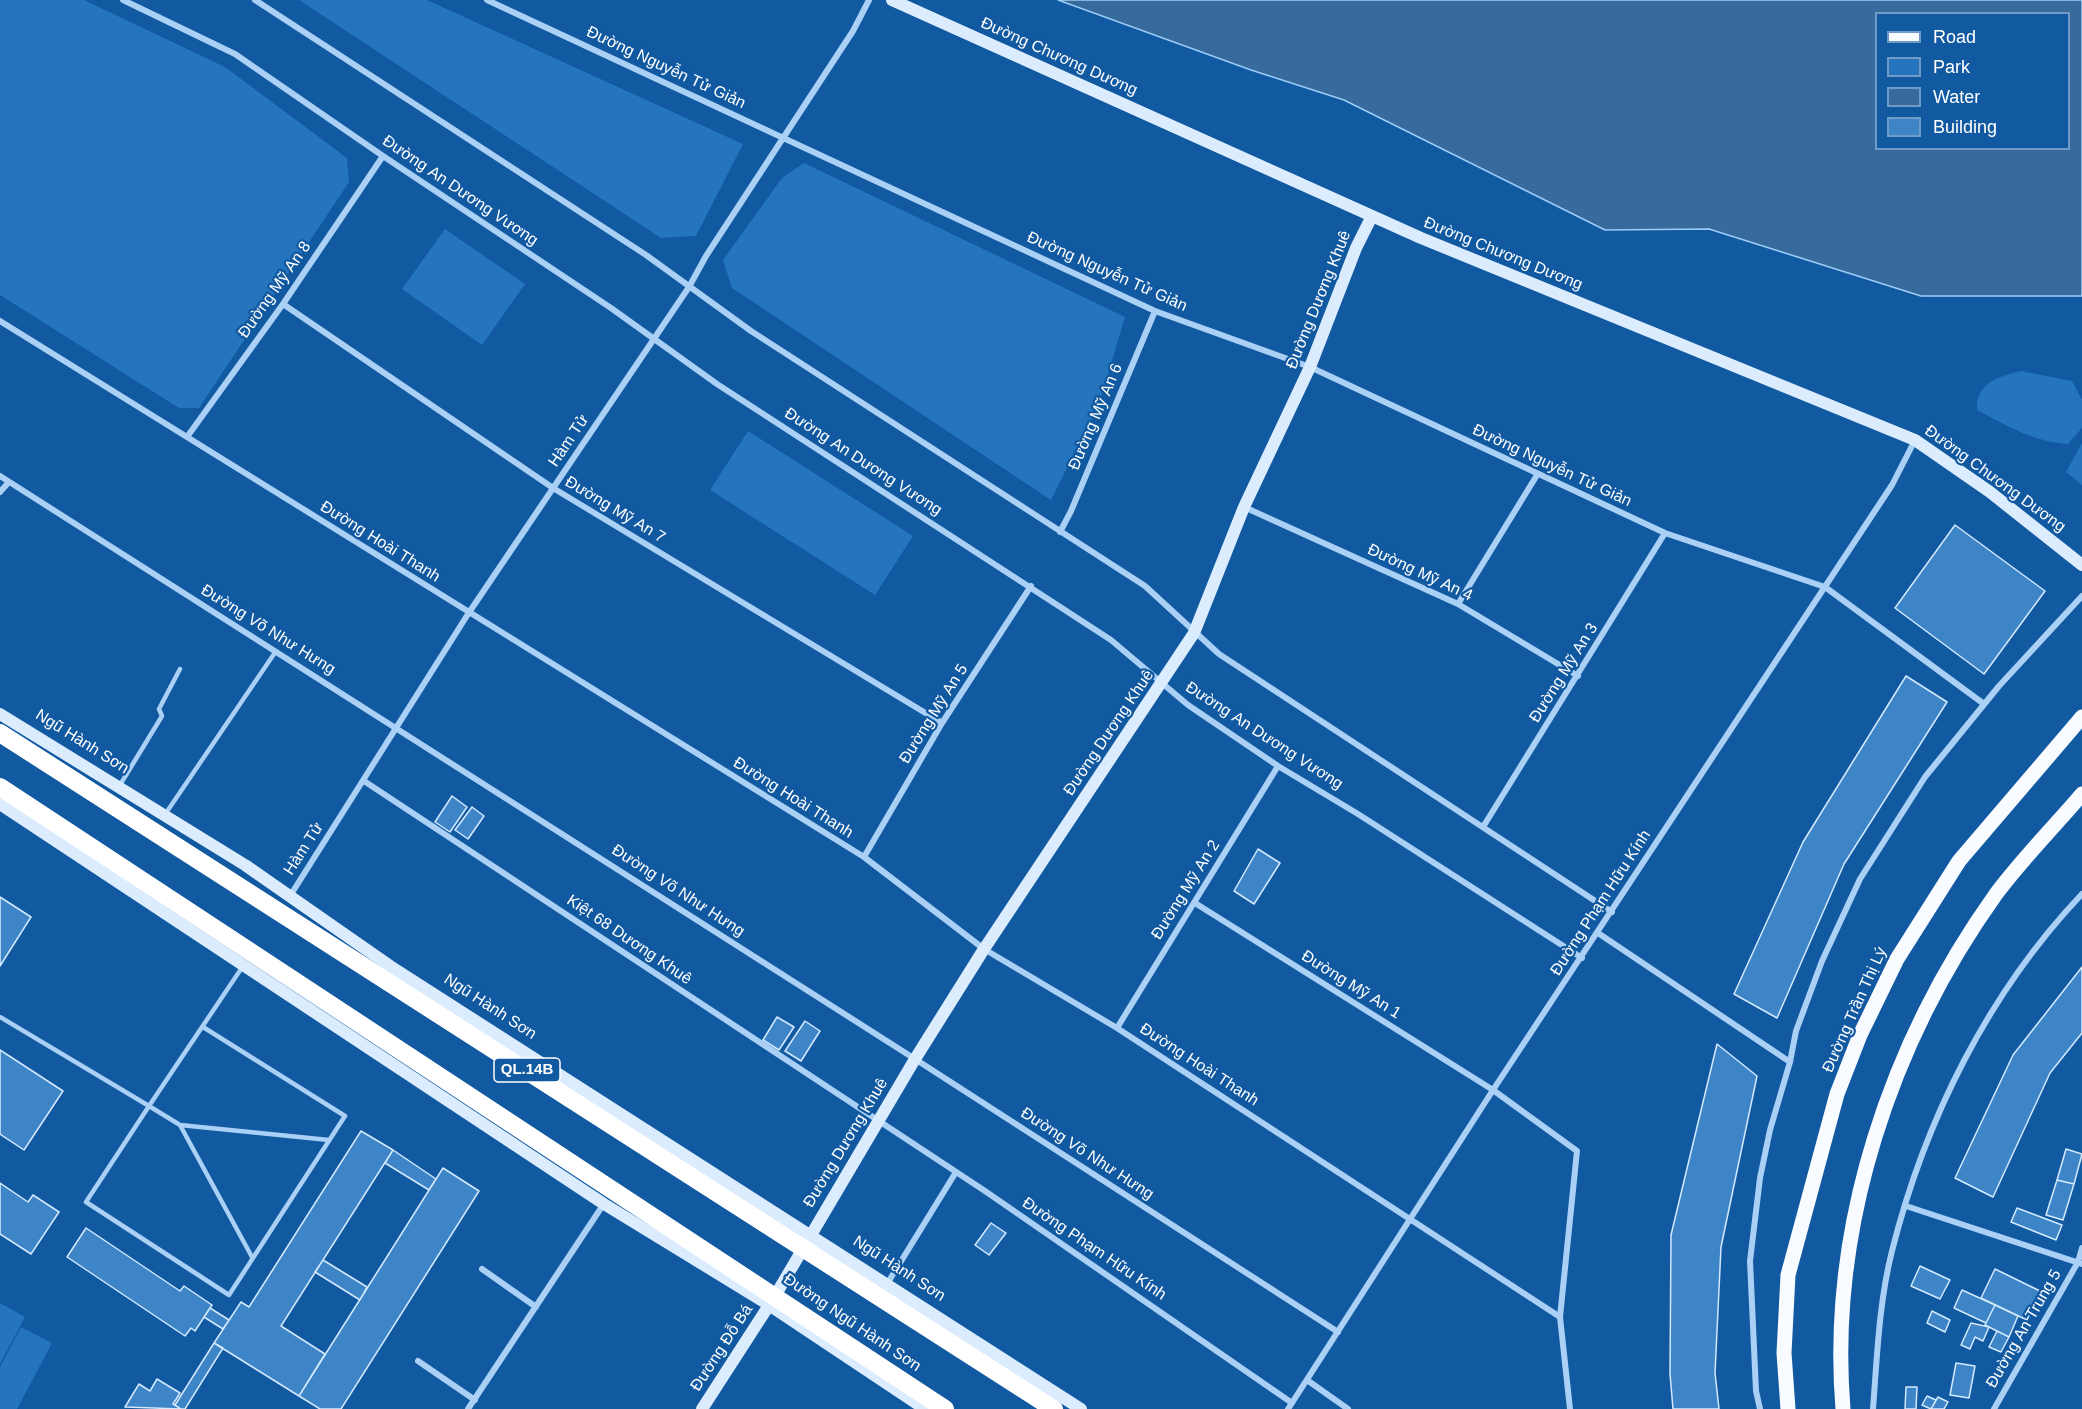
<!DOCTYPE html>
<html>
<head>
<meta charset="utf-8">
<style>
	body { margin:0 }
	#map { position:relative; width:2082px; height:1409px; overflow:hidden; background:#1159a0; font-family:Arial,sans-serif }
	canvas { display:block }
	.legend { position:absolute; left:1875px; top:12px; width:195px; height:138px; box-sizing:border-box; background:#1159a0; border:2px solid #709bc6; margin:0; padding:8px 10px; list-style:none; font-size:18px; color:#fff }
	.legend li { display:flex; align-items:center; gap:12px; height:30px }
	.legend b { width:30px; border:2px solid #709bc6 }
</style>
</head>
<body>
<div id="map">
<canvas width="2082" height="1409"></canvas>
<ul class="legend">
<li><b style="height:8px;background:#f8fbff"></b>Road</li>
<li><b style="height:16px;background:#2474be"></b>Park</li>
<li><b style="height:16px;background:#376a9d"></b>Water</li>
<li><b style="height:16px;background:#3e85c8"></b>Building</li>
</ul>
</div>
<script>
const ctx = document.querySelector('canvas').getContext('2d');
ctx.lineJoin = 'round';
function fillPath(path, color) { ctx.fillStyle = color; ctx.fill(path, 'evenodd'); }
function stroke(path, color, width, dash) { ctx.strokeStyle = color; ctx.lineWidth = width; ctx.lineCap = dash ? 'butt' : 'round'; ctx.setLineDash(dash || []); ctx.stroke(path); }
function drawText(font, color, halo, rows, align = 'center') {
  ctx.font = font + ' Arial,sans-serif'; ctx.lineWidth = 4.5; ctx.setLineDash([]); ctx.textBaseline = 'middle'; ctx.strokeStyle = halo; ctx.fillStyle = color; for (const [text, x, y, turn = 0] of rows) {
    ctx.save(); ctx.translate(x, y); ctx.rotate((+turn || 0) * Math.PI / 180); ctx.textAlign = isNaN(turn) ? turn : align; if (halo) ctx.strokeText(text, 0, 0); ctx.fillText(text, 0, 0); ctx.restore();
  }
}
const green = new Path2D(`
	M0,0H84L225,67L347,158L349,182L199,408H179L0,295Z
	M299,0H427L743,144L696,236L661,238Z
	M804,163L1125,317L1099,404L1051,500L732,288L723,260L782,178Z
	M445,229L525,284L482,345L402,289Z
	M2021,371L2072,381L2082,400V428L2068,444C2034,442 2007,426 1977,410C1976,382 1998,377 2021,371Z
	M748,431L913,536L875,595L710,490Z
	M2082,443V485L2066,472Z
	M0,1303L25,1317L0,1364Z
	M21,1327L52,1343L17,1409H0V1367Z`);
const water = new Path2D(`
	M1058,0H2082V296H1921L1709,229L1605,230L1344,100L1251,70ZM1876,14H2068V148H1876Z`);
const building = new Path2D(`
	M1955,525L2045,591L1984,674L1895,608Z
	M1906,676L1947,702L1844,864L1777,1018L1734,994L1803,842Z
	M452,796L467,807L450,832L435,822Z
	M472,807L484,816L468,839L455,830Z
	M1258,849L1280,863L1254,904L1234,891Z
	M0,897L31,917L0,966Z
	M2082,967V1033L2050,1073L1993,1197L1955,1178L2013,1055Z
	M777,1017L794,1027L779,1050L763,1040Z
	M805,1021L820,1031L801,1061L785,1051Z
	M1717,1044L1757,1076L1721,1247L1715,1373L1719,1409H1673L1670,1374L1671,1235Z
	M0,1050L63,1091L24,1150L0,1134Z
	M361,1131L393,1150L281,1326L325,1354L299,1396L214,1343L241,1302L249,1307Z
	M2066,1149L2082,1154L2074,1184L2057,1180Z
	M393,1150L436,1179L429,1190L385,1163Z
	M443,1168L479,1191L341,1409H320L299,1396Z
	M2057,1180L2074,1184L2063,1220L2046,1215Z
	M0,1183L28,1202L33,1195L59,1212L31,1254L0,1234Z
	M2017,1208L2062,1225L2056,1240L2011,1222Z
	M991,1223L1006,1233L989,1255L975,1245Z
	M86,1228L180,1291L184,1286L212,1305L195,1331L191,1328L185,1336L67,1257Z
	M323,1260L367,1287L360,1300L315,1272Z
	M1920,1266L1950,1280L1940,1299L1911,1286Z
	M1995,1269L2040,1291L2027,1320L1981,1298Z
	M1962,1290L1995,1305L1986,1323L1954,1308Z
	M1995,1305L2018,1316L2009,1337L1985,1325Z
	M210,1308L229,1320L223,1329L204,1317Z
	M1932,1311L1950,1320L1945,1332L1927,1323Z
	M1971,1323L1989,1327L1983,1341L1975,1337L1970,1349L1961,1345Z
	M1997,1331L2009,1337L2001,1352L1989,1347Z
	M214,1343L223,1348L185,1409H181L175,1405Z
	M1956,1363L1975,1366L1969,1398L1950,1395Z
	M157,1379L180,1393L173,1404L181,1409L125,1407L139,1384L150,1391Z
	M1906,1387H1917L1916,1409H1905Z
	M1927,1396L1936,1400L1931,1409L1922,1405Z
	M1938,1397L1948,1402L1944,1409H1931Z`);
const lane = new Path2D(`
	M120,785L162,716L159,709L180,669
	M166,813L276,651
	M0,1017L149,1106L243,966
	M203,1027L345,1116L229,1295L86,1202L149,1106L180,1125L252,1257
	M180,1125L329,1140`);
const street = new Path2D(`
	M123,0L235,54L383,156L611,308L717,384L1111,640L1188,705L1278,766L1358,814L1582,958
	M255,0L646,255L751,331L1145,586L1219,654L1612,912
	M487,0L1155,311L1310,367L1665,533L1825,587L1984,704
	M283,304L553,488L942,723
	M0,321L864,857L984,949L1117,1028L1560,1317
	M187,437L283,304L383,156
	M0,476L915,1059L1338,1332
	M0,492L9,482
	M1244,507L1458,604L1578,676
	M1060,532L1071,511L1155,311
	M1458,604L1537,475
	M364,781L985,1191L1292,1403
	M1483,827L1665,533
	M864,857L942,723L1031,586
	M290,896L468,614L689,287L706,256L853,31L869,0
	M1195,903L1493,1090L1577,1151L1560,1317L1570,1409
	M1598,933L1790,1062
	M1117,1028L1278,766
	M1906,1206L2082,1264
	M482,1269L536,1307
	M887,1284L956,1172
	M418,1361L475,1400
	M1307,1380L1348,1409
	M468,1409L605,1202
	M1288,1409L1493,1090L1892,485L1915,440
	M1760,1409L1756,1391L1750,1261L1760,1178L1770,1130L1790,1062L1796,1031L1822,961L1860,879L1925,777L1999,686L2082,596
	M1873,1409C1877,1357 1879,1302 1892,1251C1925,1120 1988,993 2082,894
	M1994,1409L2078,1262L2082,1248`);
const secondary = new Path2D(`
	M892,0L1421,238L1915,440L1990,492L2082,565
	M0,714L245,865L390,966L1081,1409
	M0,804L604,1204L769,1305L925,1409
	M702,1409L775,1296L915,1059L984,949L1194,633L1244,507L1310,367L1356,248L1372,216`);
const primary = new Path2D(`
	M1788,1409L1784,1353L1788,1275L1837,1094L1860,1035L1897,959L1959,861L2082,717
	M1843,1409C1828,1227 1891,1041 1996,894C2022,859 2054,827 2082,794`);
const highway = new Path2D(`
	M0,733L1054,1409
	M0,787L945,1409`);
const shields = [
	[527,1070,66]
];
const shieldNames = [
	["QL.14B",527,1070]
];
const streetNames = [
	["Đường Chương Dương",1059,57,24],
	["Đường Nguyễn Tử Giản",666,68,25],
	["Đường An Dương Vương",460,191,34],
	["Đường Chương Dương",1503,254,22],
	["Đường Nguyễn Tử Giản",1107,272,24],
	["Đường Mỹ An 8",275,290,-55],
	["Đường Dương Khuê",1319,300,-68],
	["Đường Mỹ An 6",1096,417,-67],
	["Hàm Tử",569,441,-56],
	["Đường An Dương Vương",863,462,33],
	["Đường Nguyễn Tử Giản",1552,466,25],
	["Đường Chương Dương",1995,479,36],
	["Đường Mỹ An 7",615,510,31],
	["Đường Hoài Thanh",380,542,32],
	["Đường Mỹ An 4",1420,573,25],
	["Đường Võ Như Hưng",268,630,32],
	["Đường Mỹ An 3",1564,673,-58],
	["Đường Mỹ An 5",934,714,-58],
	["Đường Dương Khuê",1109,733,-56],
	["Đường An Dương Vương",1264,736,33],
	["Ngũ Hành Sơn",82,742,32],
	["Đường Hoài Thanh",793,798,32],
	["Hàm Tử",304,849,-57],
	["Đường Mỹ An 2",1186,890,-58],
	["Đường Võ Như Hưng",678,891,33],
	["Đường Phạm Hữu Kính",1601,903,-57],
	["Kiệt 68 Dương Khuê",629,940,34],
	["Đường Mỹ An 1",1351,985,32],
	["Ngũ Hành Sơn",490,1007,33],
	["Đường Trần Thị Lý",1855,1010,-66],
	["Đường Hoài Thanh",1199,1065,33],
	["Đường Dương Khuê",846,1143,-59],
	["Đường Võ Như Hưng",1087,1154,33],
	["Đường Phạm Hữu Kính",1094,1249,34],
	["Ngũ Hành Sơn",899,1269,33],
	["Đường Ngũ Hành Sơn",852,1323,34],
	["Đường An Trung 5",2024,1329,-60],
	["Đường Đỗ Bá",722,1348,-57]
];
fillPath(green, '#2474be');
fillPath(water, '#376a9d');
stroke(water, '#9cccf8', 1.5);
fillPath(building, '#3e85c8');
stroke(building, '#d3e9fe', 1.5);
stroke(lane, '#aad0f5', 4.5);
stroke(street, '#aad0f5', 6);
stroke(secondary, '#daecfe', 12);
stroke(primary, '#f8fbff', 15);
stroke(highway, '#fff', 18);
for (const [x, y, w] of shields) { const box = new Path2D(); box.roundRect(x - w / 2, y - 12, w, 24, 4.5); ctx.fillStyle = '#1159a0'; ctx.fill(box); stroke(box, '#fff', 1.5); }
drawText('bold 15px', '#fff', null, shieldNames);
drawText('16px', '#fff', '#1159a0', streetNames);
</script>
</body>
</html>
